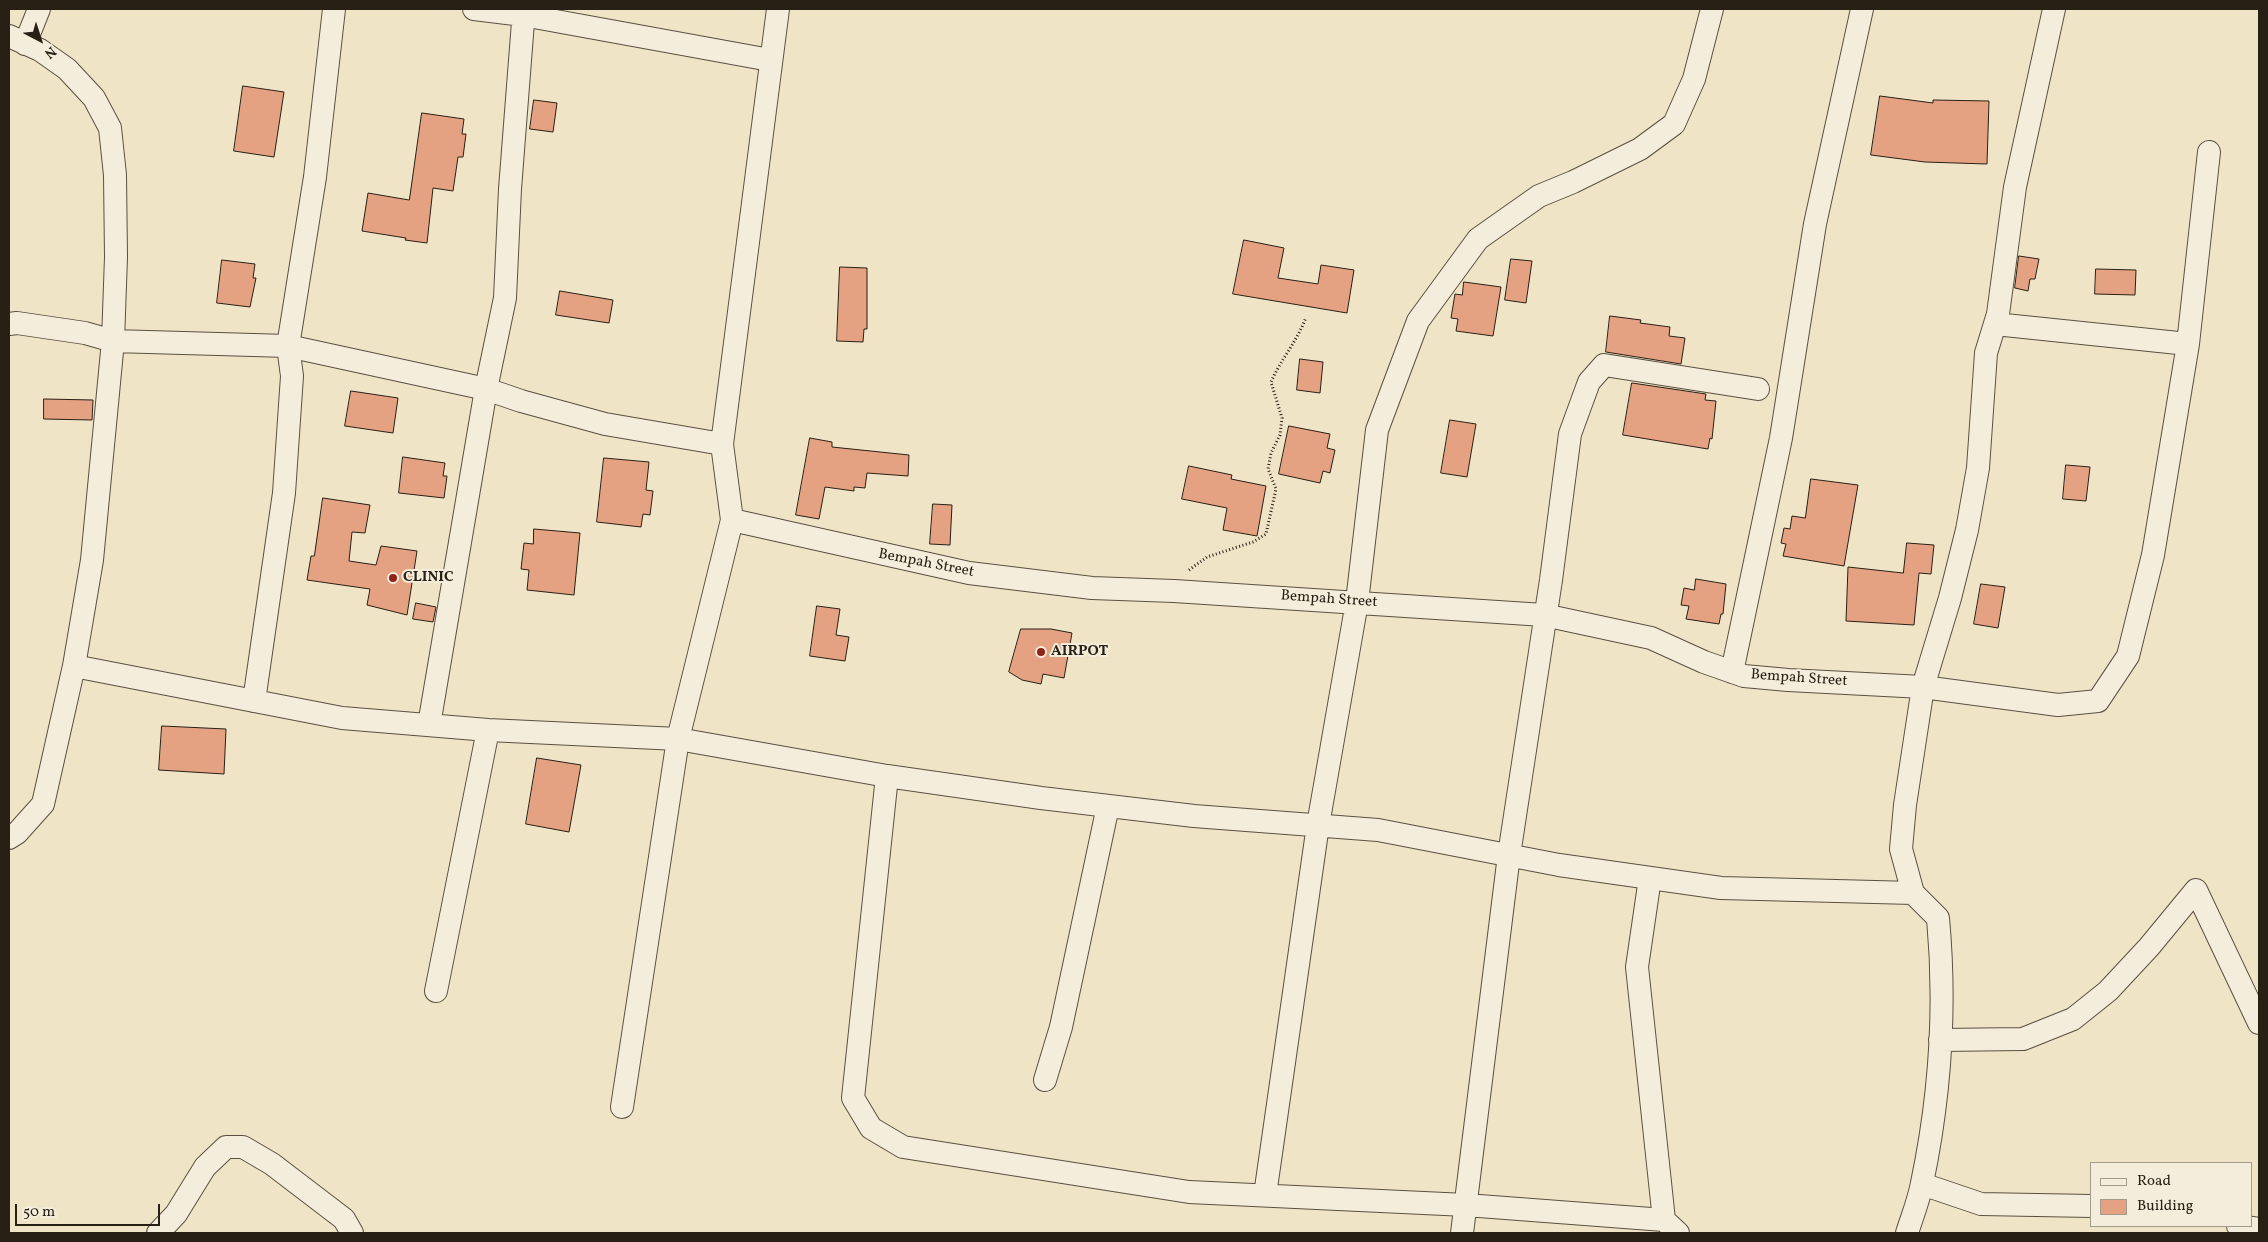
<!DOCTYPE html>
<html>
<head>
<meta charset="utf-8">
<style>
	body { margin:0 }
	#map { position:relative; width:2268px; height:1242px; overflow:hidden; background:#f0e4c7; font-family:Vollkorn,serif }
	canvas { display:block }
	.frame { position:absolute; inset:0; border:10px solid #281f15; pointer-events:none }
	.legend { position:absolute; left:2090px; top:1162px; width:162px; height:65px; box-sizing:border-box; background:#f5eddb; border:1px solid #a39b8c; margin:0; padding:6px 9px; list-style:none; font-size:15px; color:#281f15 }
	.legend li { display:flex; align-items:center; gap:10px; height:25px }
	.legend b { width:25px; border:1px solid #a39b8c }
	.north { position:absolute; left:15px; top:15px; width:50px; height:50px; -webkit-text-stroke:4px #f5eddb; paint-order:stroke; rotate:140deg; font-size:14px; font-weight:700; line-height:20px; text-align:center; color:#281f15 }
	.north::after { content:''; display:block; margin:auto; width:18px; height:22px; background:#281f15; clip-path:polygon(50% 0,100% 100%,50% 72%,0 100%) }
	.scale { position:absolute; left:15px; top:1204px; width:145px; height:22px; box-sizing:border-box; border:2px solid #281f15; border-top:0; padding-left:6px; font-size:15px; line-height:18px; white-space:nowrap; color:#281f15; -webkit-text-stroke:4px #f5eddb; paint-order:stroke }
</style>
</head>
<body>
<div id="map">
<canvas width="2268" height="1242"></canvas>
<div class="frame"></div>
<ul class="legend">
<li><b style="height:6px;background:#f5eddb"></b>Road</li>
<li><b style="height:14px;background:#e5a282"></b>Building</li>
</ul>
<div class="north">N</div>
<div class="scale">50 m</div>
</div>
<script>
const ctx = document.querySelector('canvas').getContext('2d');
ctx.lineJoin = 'round';
function fillPath(path, color) { ctx.fillStyle = color; ctx.fill(path, 'evenodd'); }
function stroke(path, color, width, dash) { ctx.strokeStyle = color; ctx.lineWidth = width; ctx.lineCap = dash ? 'butt' : 'round'; ctx.setLineDash(dash || []); ctx.stroke(path); }
function drawText(font, color, halo, rows, align = 'center') {
  ctx.font = font + ' Vollkorn,serif'; ctx.lineWidth = 4; ctx.setLineDash([]); ctx.textBaseline = 'middle'; ctx.strokeStyle = halo; ctx.fillStyle = color; for (const [text, x, y, turn = 0] of rows) {
    ctx.save(); ctx.translate(x, y); ctx.rotate((+turn || 0) * Math.PI / 180); ctx.textAlign = isNaN(turn) ? turn : align; if (halo) ctx.strokeText(text, 0, 0); ctx.fillText(text, 0, 0); ctx.restore();
  }
}
const building = new Path2D(`
	M243,86L284,92L274,157L234,151Z
	M1880,96L1933,103V100L1989,101L1987,164L1925,162L1871,155Z
	M534,100L557,103L553,132L530,129Z
	M422,113L464,119L462,134H466L463,157H458L453,191L433,188L427,243L405,240L406,238L362,231L368,193L409,200Z
	M1244,240L1284,248L1278,278L1318,284L1321,265L1354,270L1347,313L1233,294Z
	M2019,256L2039,259L2035,279H2030L2028,291L2015,288Z
	M1511,259L1532,261L1526,303L1505,300Z
	M222,260L255,264L253,278H256L250,307L217,303Z
	M840,267L867,268V329H864L863,342L837,341Z
	M2096,269L2136,270L2135,295L2095,294Z
	M1464,282L1501,287L1493,336L1456,331L1458,319L1451,318L1455,294L1462,295Z
	M560,291L613,300L609,323L556,315Z
	M1610,316L1641,320L1640,323L1670,327L1669,336L1685,338L1681,364L1606,352Z
	M1300,359L1323,362L1320,393L1297,390Z
	M1632,383L1706,394L1705,400L1716,401L1712,439L1710,438L1708,449L1623,435Z
	M351,391L398,398L393,433L345,426Z
	M44,399L93,400L92,420L44,419Z
	M1450,420L1476,424L1467,477L1441,473Z
	M1289,426L1330,434L1327,448L1335,450L1330,473L1323,471L1320,483L1279,474Z
	M810,438L832,442V447L909,455L908,476L867,473L865,488L854,487V491L825,487L819,519L796,515Z
	M403,457L445,463L443,476H447L444,498L399,493Z
	M604,458L649,462L646,490L653,491L650,515L643,514L641,527L597,522Z
	M2066,465L2090,467L2086,501L2063,499Z
	M1189,466L1232,475L1231,479L1266,486L1257,536L1223,530L1227,508L1182,499Z
	M1811,479L1858,485L1844,566L1783,556L1786,544L1781,543L1784,528L1790,529L1792,516L1805,518Z
	M323,498L370,505L365,533L352,532L349,561L376,565L381,546L417,551L407,615L367,605L370,589L307,580L311,556H314Z
	M933,504L952,505L950,545L930,544Z
	M534,529L580,533L574,595L527,590L529,570L521,569L524,543L533,544Z
	M1907,543L1934,545L1931,574L1919,573L1914,625L1846,621L1848,567L1903,573Z
	M1696,579L1726,584L1723,614H1721L1719,624L1686,619L1689,606L1681,605L1684,588L1694,590Z
	M1981,584L2005,587L1998,628L1974,624Z
	M416,603L436,607L433,622L413,619Z
	M817,606L840,609L836,635L849,637L845,661L810,656Z
	M1021,629H1051L1072,633L1064,678L1043,674L1041,684L1022,680L1009,672Z
	M162,726L226,729L224,774L159,770Z
	M537,758L581,765L569,832L526,824Z`);
const path = new Path2D(`
	M1189,570L1207,557L1253,542L1266,534L1276,489L1268,469L1271,453L1280,435L1282,418L1271,382C1281,359 1298,340 1306,317`);
const minor = new Path2D(`
	M474,9L523,15L770,60
	M9,36L40,50L67,69L94,98L110,128L115,175L116,257L113,341L92,560L74,666L43,804L17,833L9,838
	M25,44L39,9
	M9,324L17,323L85,333L113,341L288,346L486,389L521,401L605,424L722,444
	M1995,324L2188,344
	M732,520L969,573L1092,588L1174,591L1544,615L1651,638L1704,662L1744,676L1788,680L1923,687L2058,705L2098,701L2128,656L2153,555L2188,344L2209,152
	M74,666L342,718L488,730L678,739L887,776L1041,798L1194,816L1378,830L1559,865L1721,888L1913,893
	M1732,672L1781,438L1815,224L1862,9
	M254,701L284,493L292,376L288,346L315,177L334,9
	M429,725L486,389L505,298L510,189L524,9
	M887,776L853,1098L871,1128L903,1147L1189,1192L1466,1205L1664,1220
	M1650,878L1637,967L1664,1220L1678,1233
	M436,991L488,730
	M1940,1040L2023,1039L2073,1019L2108,991L2149,947L2196,890L2259,1023
	M1045,1080L1061,1027L1108,806
	M622,1107L678,739L732,520L722,444L778,9
	M1922,1184L1981,1204L2092,1206
	M1265,1195L1318,825L1357,602L1377,430L1418,321L1478,239L1539,196L1573,182L1640,149L1674,124L1694,79L1712,9
	M2238,1226L2259,1229
	M158,1233L176,1214L205,1167L226,1147H243L272,1164L344,1219L352,1233
	M1462,1233L1509,855L1551,580L1570,434L1589,382L1604,365L1758,389
	M1907,1233C1912,1217 1919,1200 1922,1183C1940,1097 1946,1005 1938,918L1913,893L1901,849L1905,805L1923,687L1950,598L1967,530L1978,468L1986,353L1998,314L2015,187L2054,9`);
const markers = [
	[393,578,5,"#8f2418"],
	[1041,652,5,"#8f2418"]
];
const streetNames = [
	["Bempah Street",926,564,11],
	["Bempah Street",1329,600,4],
	["Bempah Street",1799,679,4]
];
const poiNames = [
	["CLINIC",403,578],
	["AIRPOT",1051,652]
];
fillPath(building, '#e5a282');
stroke(building, '#281f15', 1);
stroke(minor, '#5a5042', 24);
stroke(path, '#281f15', 3, [1, 2.5]);
stroke(minor, '#f5eddb', 22);
for (const [x, y, r, color] of markers) { const dot = new Path2D(); dot.arc(x, y, r, 0, 2 * Math.PI); ctx.fillStyle = color; ctx.fill(dot); stroke(dot, '#f5eddb', 2); }
drawText('15px', '#281f15', '#f5eddb', streetNames);
drawText('bold 15px', '#281f15', '#f5eddb', poiNames, 'left');
</script>
</body>
</html>
